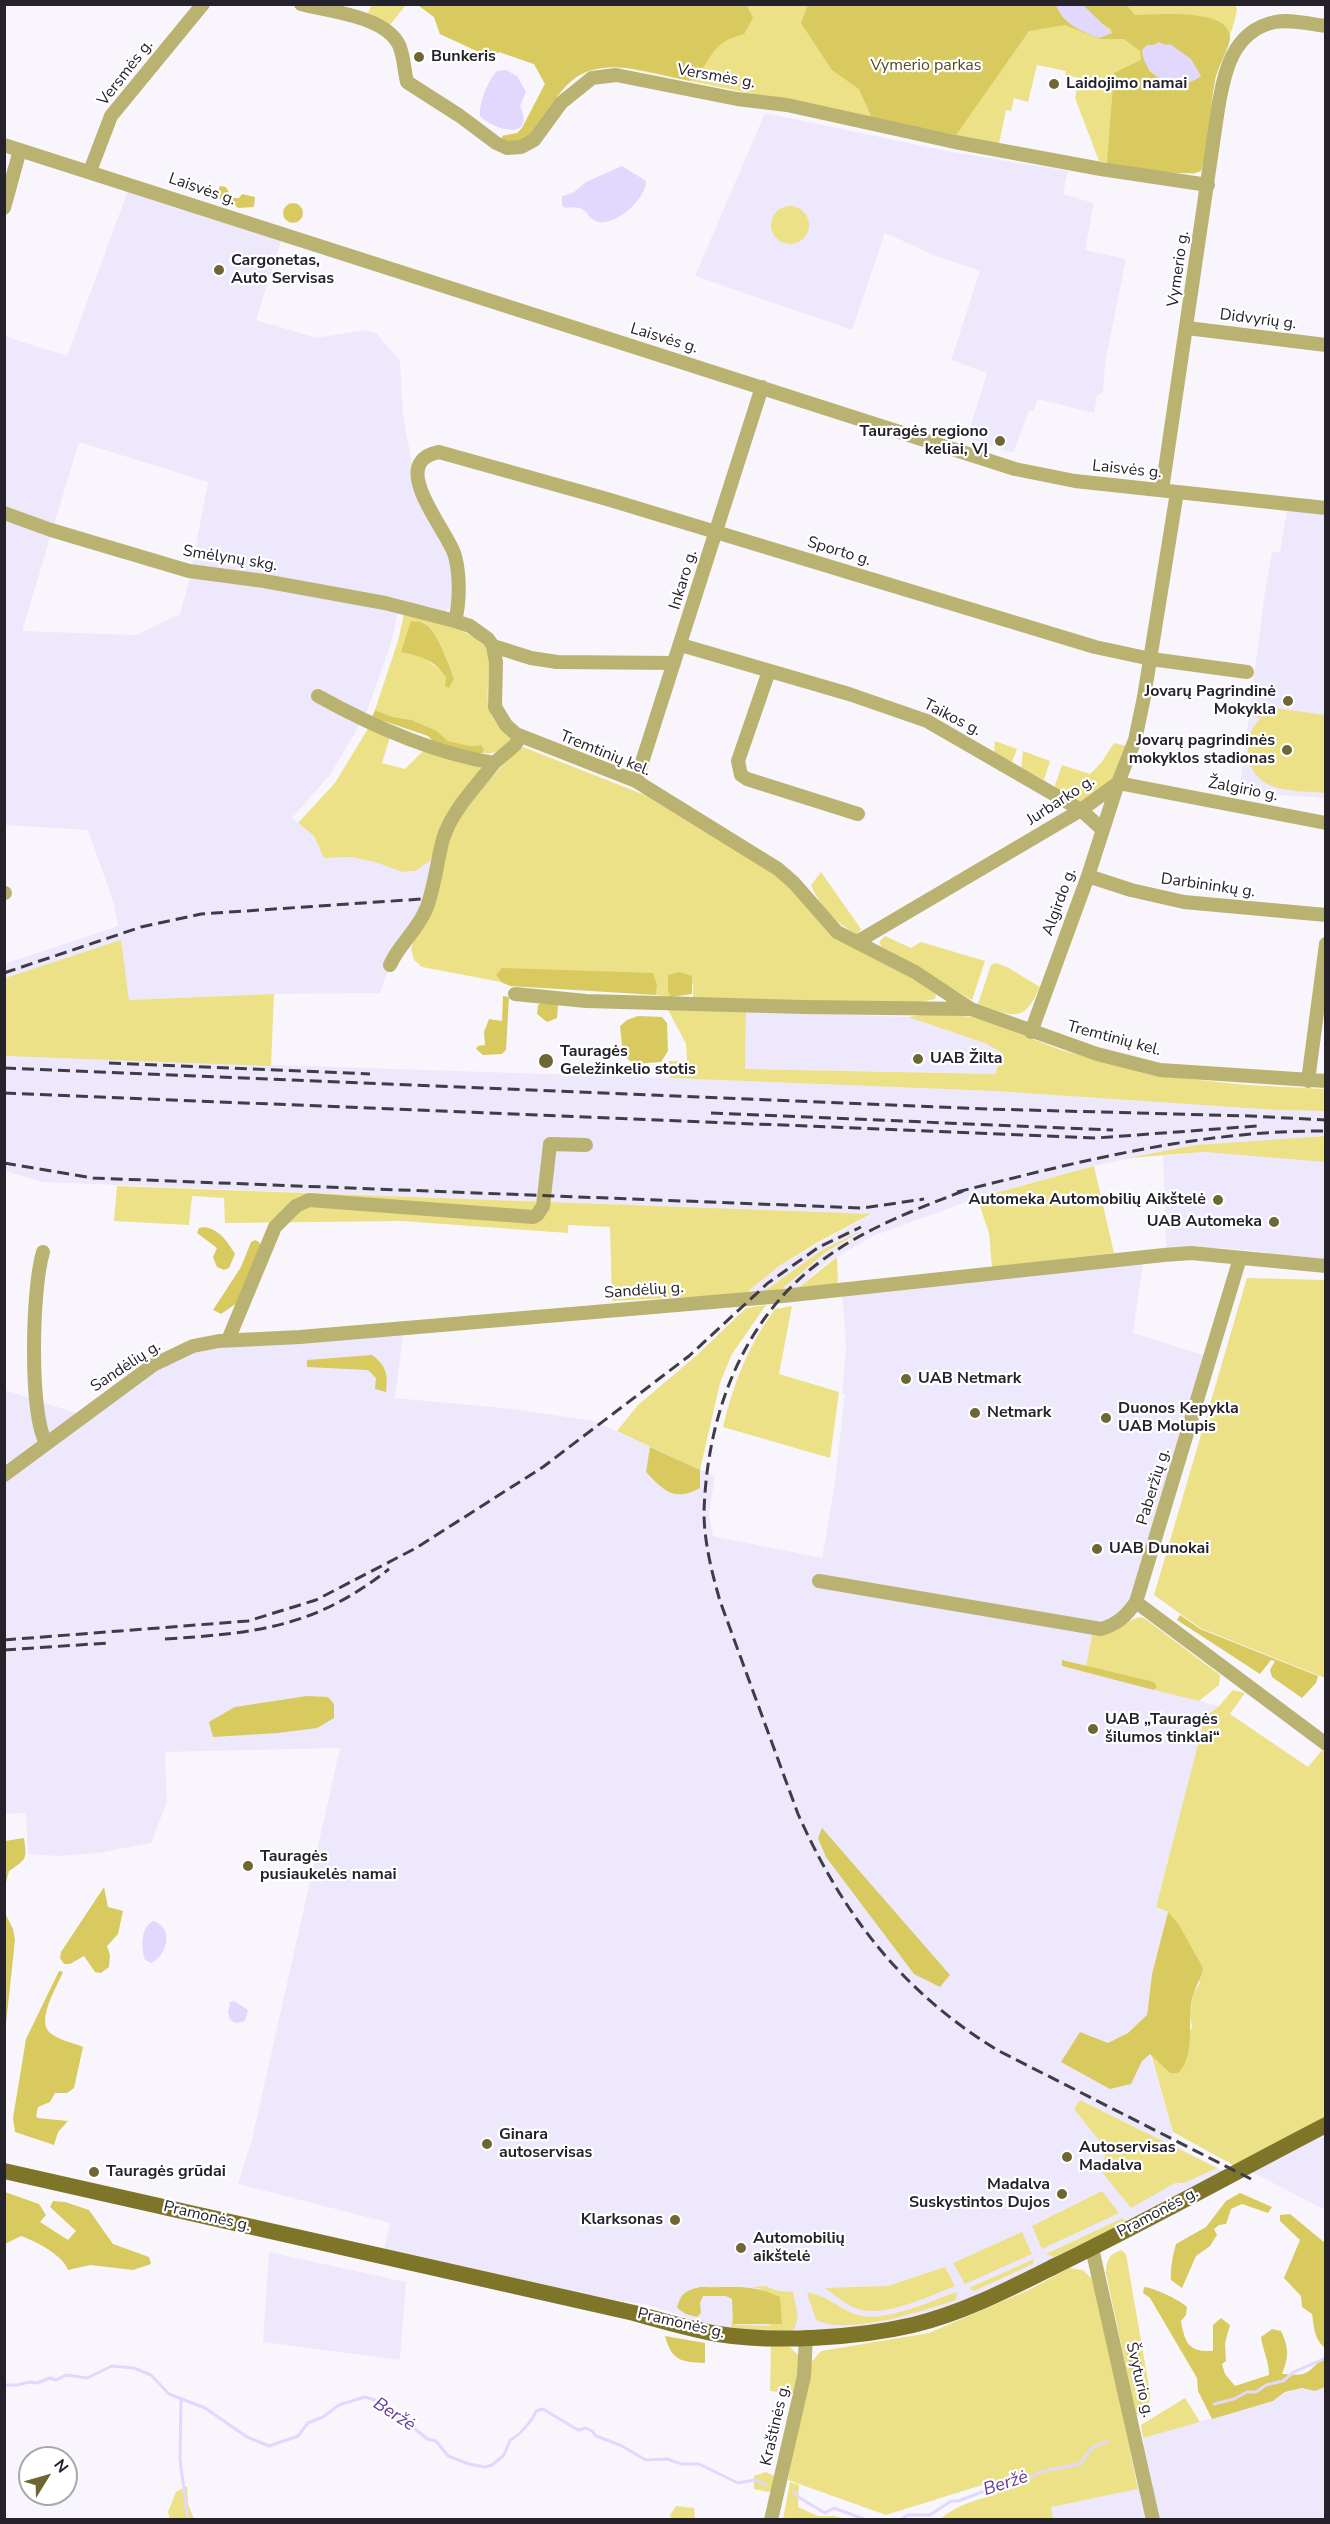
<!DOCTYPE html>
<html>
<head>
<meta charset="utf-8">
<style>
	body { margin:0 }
	#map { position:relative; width:1330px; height:2524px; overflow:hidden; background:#f8f6fc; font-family:"Nunito Sans",sans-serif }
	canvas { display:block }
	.frame { position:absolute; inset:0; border:6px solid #25222b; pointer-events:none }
	.north { position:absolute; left:18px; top:2446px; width:60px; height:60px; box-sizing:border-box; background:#fff; border:2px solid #a8a7aa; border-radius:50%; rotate:53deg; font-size:16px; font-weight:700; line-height:24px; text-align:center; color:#25222b }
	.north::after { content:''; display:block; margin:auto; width:21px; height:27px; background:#6e6734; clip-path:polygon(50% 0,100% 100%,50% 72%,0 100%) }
</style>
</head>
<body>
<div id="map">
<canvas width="1330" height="2524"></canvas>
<div class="frame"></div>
<div class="north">N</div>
</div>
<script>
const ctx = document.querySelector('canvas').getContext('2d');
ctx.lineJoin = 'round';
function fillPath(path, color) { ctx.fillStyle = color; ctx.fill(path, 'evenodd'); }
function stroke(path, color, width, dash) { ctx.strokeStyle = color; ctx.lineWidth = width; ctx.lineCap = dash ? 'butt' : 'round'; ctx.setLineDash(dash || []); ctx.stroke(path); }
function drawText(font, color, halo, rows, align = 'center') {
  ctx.font = font + ' "Nunito Sans",sans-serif'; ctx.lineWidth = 4.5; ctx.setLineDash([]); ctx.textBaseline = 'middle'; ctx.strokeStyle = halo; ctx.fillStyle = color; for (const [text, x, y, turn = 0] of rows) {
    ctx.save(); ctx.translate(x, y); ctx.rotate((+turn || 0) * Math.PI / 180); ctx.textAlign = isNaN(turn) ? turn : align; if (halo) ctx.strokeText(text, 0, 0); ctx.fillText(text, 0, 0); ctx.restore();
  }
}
const built = new Path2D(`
	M765,113L947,151L1068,171L1063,194L1094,203L1085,250L1126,259L1105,363L1103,393L1097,395L1094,413L1038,399L1034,411H1029L1013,453L967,438L987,373L951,360L980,271L936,256L885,233L852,330L695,276Z
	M130,185L283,235L256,320L317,338L365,330L376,333L400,361L403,414L417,492L451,560L454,605L445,611L400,601L392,640L366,714L330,775L292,818L314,836L324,858L352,857L378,863L402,872L415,871L430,861L437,864L427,907L390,965L380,993L274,994L129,1000L120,941L5,978L4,964L118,926L114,904L88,830L5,825L4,336L67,356ZM79,442L208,482L189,581L180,614L136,635L22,631Z
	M1288,504L1325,508V798L1239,792L1265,592L1272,552H1280Z
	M746,1011L908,1017L985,1043L1002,1053L995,1074L745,1069Z
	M5,1056L699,1079L994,1091L1276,1110L1326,1111L1325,1136L1196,1145L1094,1166L977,1198L873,1236L826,1263L798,1288L782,1289L826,1252L860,1233L822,1250L763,1292L745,1294L779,1266L870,1215L42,1182L5,1171Z
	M1204,1152L1325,1162V1266L1295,1263L1265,1252L1222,1248H1166L1163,1156Z
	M1143,1263L1133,1333L1210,1357L1130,1621L1116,1633L1092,1635L1086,1666L1063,1660L1062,1666L1219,1706L1205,1717L1156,1907L1168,1912L1152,1974L1144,2034L1173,2132L1168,2142L1224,2171L976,2298L920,2317L848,2329L741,2332L714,2327L650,2305L512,2286L382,2258L390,2223L238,2184L252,2139L340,1748L165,1752L167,1802L151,1843L99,1853L58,1856L28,1854L26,1813L5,1814V1390L82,1415L192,1346L404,1327L395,1398L514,1409L594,1421L715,1476L709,1513L713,1536L822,1558L834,1489L845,1394L842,1393L846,1349L842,1290Z
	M1325,2135V2210L1252,2172Z
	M269,2252L406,2282L400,2360L263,2342Z
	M1325,2387V2519L1053,2520L1050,2507L1152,2486L1143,2438L1273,2401L1285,2393L1302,2388L1315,2391Z`);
const green = new Path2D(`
	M1235,4L1237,9C1233,34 1221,55 1215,79C1209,110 1210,141 1201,171L1194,174L1099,161L1075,98L1079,78L1065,75L1066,71L1037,65L1028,102L1014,98L1011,111L1006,110L999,144L616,66L586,70L566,85L526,139L502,136L517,133L522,128L545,84L534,64L499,52L492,58L440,34L434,17L418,5Z
	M371,5H406L389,26L367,17Z
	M771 225a19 19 0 1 1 38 0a19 19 0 1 1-38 0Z
	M404,614C426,619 475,629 487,650C490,656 489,662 489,669C487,705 483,712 511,739C505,749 495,755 483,753L484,749L481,745L470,746L448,741L437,731L412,720L393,717L375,710L398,641ZM423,622C439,635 448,660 454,679L449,688L444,673L420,655Z
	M1254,705L1325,715V793C1293,790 1251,794 1248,752C1247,738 1251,727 1261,718L1252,716Z
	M369,727L390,737L382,763L405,769L425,749L480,766L481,770L430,861L415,871L402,872L378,863L352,857L324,858L314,836L298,823L335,783Z
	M995,741L1017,749L1012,762L994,753Z
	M1114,743L1126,746L1112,781L1080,802L1054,788L1062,765L1090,774L1101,763Z
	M523,747L655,799L783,880L812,913L933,991L936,995L935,999L914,1003L693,998V983L671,997L656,995L657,984L496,975L501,982L422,967L414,960L411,949L446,843L462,811L509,758Z
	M1023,751L1050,761L1044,780L1021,769Z
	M821,872L861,929L857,935C837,923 820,908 811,885Z
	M885,936L911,948L921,942L985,961L972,1000C941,982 914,963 882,947L879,942Z
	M121,940L129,1000L274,994L271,1066L5,1056V978Z
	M996,963L1007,967L1040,987C1023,1025 1013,1016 978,1004L991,965Z
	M667,1008L746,1011L745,1069L995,1074L1002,1053L985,1043L908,1017L929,1014L976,1017L1061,1050L1151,1075L1247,1085L1325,1089V1111L1276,1110L994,1091L670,1078L669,1061H687L686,1044Z
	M1325,1136V1162L1204,1152L1128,1158L1196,1145Z
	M1094,1166L1114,1253L992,1267L989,1233L977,1198Z
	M117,1186L871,1214L820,1241L779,1266L745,1294L612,1301L610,1227L568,1225V1233L402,1221L225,1223L224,1198L192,1196L189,1225L114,1221Z
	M865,1229L826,1252L782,1289L763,1292L822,1250Z
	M837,1257L838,1285L798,1288Z
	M1247,1278L1325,1280V1678L1200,1628L1154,1595Z
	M766,1305L732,1354L720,1383L700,1470L617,1431L638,1405L697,1355L746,1308Z
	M792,1306L779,1374L839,1392L830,1458L723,1427C734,1382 748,1346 775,1309Z
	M1139,1617L1144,1618L1220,1675L1219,1685L1199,1701L1154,1690L1157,1687L1086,1666L1092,1635C1122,1635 1117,1625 1139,1617Z
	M1233,1690L1245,1693L1230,1714L1308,1767L1322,1750L1325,1752V2118L1235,2166L1173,2132L1151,2054L1170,2073L1192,2027L1190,2016L1193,1993L1200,1983L1168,1912L1156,1907L1205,1717L1219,1706Z
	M1080,2100L1217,2168L1184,2183H1175L1131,2208L1102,2172L1106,2149L1074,2109Z
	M1102,2191L1119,2213L1042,2249L1032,2226Z
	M1123,2218L1126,2223L1054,2257L1046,2254Z
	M1022,2232L1032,2254L965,2284L953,2263Z
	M1121,2250L1126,2254L1150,2392C1151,2403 1147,2409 1139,2415L1136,2414L1106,2273C1106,2261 1109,2254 1121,2250Z
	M1034,2259L1033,2264L974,2291L969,2288Z
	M945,2267L955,2286C931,2296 887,2316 861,2310C848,2307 836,2296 825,2288L888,2286Z
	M1069,2268L1083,2270L1095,2282L1138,2489L1051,2507L1053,2519L939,2520C956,2505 976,2500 997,2494L995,2481L886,2515L788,2480L808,2366L821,2351L929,2333L1029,2290Z
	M765,2286L778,2291L793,2292L798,2317L795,2328L790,2331L731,2329L732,2320L736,2325L770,2326L761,2289L752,2287Z
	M957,2292L956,2300C923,2311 848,2336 816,2320L807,2293C826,2294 840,2310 858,2315C885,2323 930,2301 957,2292Z
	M771,2344L790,2347L800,2357L795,2394L770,2391Z
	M1185,2398L1200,2422L1143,2438L1141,2425Z
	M766,2472L774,2476L772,2490L768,2492L754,2489V2476Z
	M790,2482L799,2485L798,2507L818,2516H835L845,2519H783Z
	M187,2486L188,2504L194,2519H170L168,2512L176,2492Z
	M676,2506L694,2508L695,2519H671L670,2515Z`);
const forest = new Path2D(`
	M746,4L753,18L744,34C706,44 715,61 690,81C650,73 598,52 566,86C551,102 539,122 526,139L517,143L503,141L502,136L517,133L522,128L545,84L534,64L499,52L492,58L440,34L434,17L418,5Z
	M1126,4L1135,15C1156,15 1230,7 1230,38C1230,47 1217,68 1215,81C1209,111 1210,142 1201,171C1181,178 1130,166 1107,163L1114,73L1141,60L1140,51L1124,39H1100L1065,25L1029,31L956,135L872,118L859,89L832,70L801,23L808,5H1056C1063,24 1081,31 1099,38L1112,33L1111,29L1101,23L1083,5ZM1147,45H1166L1196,79C1177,85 1166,83 1149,71Z
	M220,186L226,187L232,198H239L242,194L255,197L254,207L238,208L231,201L215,198Z
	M283 213a10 10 0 1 1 20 0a10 10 0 1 1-20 0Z
	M411,621C416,622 421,621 425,624C437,631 450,666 454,679L449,688L445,686L446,678C437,661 418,655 401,652Z
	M375,710L393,717L412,720L437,731L448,741L470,746L481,745L484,749L483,753H467L435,743L428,736L372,717Z
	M502,968L653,973L657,985L656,995L510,986L501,982L496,975Z
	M679,972L692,976V994L671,997L668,991V975Z
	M503,996L509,997L506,1050L502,1054L483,1055L476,1049L478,1046L485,1045L484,1032L489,1019L502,1021Z
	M543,1002L558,1005L557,1018L547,1022L537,1014L538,1005Z
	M638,1016L662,1017L667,1023L668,1051L661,1062L634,1064L623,1055L620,1026L627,1020Z
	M205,1227C220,1230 227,1241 235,1254L229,1268L224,1270L217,1267L213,1257L217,1248L197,1233L199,1228Z
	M255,1240L259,1242L261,1246L237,1303L221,1314L213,1310L241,1267L251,1242Z
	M372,1355C387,1366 388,1375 386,1392L375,1389L376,1378L368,1370L307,1367V1360Z
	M650,1447L700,1470V1488C674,1502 664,1491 646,1472Z
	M1180,1615L1200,1629L1318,1676L1316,1683L1302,1698L1272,1677L1270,1670L1275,1661L1271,1660L1260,1674L1177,1620Z
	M1062,1660L1154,1682L1157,1687L1154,1690L1062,1666Z
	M307,1696L328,1697L334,1704V1718L317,1728L278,1733L213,1737L209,1722L235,1707Z
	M822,1828L950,1975L940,1987L914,1974L826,1857L818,1838Z
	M24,1838C27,1859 27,1859 9,1871L5,1886V1841Z
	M104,1887L108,1907L123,1911L118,1934L107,1946L110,1955L109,1967L101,1973L95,1972L84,1956L70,1964H64L60,1958L61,1952Z
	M1168,1912L1179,1925L1203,1968C1201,1979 1196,1985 1193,1995C1186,2017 1197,2055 1178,2073H1170L1150,2054L1142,2061L1131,2084L1110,2089L1061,2062L1080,2032L1108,2043L1128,2033L1147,2015L1152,1974Z
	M5,1913L13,1929L15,1940L5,2033Z
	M59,1971L63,1972C57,1987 33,2024 53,2035C62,2041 74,2043 83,2047L74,2088L67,2093H55L50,2102L38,2107L36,2116L38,2118L68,2121L58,2132L54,2145L15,2132L13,2118L26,2039Z
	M5,2192L39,2204L46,2215L40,2222L68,2240L76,2231L50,2207L53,2201L65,2202L89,2210L113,2244L149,2257L151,2264L133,2270L90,2265L68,2270C63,2255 35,2241 21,2236L5,2244Z
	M1240,2193L1272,2207L1268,2213L1242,2204L1231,2209L1226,2224L1219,2225L1214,2229L1217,2235L1210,2246L1196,2256L1182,2288L1171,2280C1170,2269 1173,2255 1176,2244L1206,2227L1226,2201Z
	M1290,2214L1325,2243L1324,2347C1314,2339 1314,2326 1312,2314L1302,2307L1301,2296L1284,2278L1300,2240L1280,2221V2215Z
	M701,2287C732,2288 751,2283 780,2297L782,2324H733L732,2299L726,2296H703L700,2303L701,2313L697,2317L686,2314L677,2308C681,2293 686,2290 701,2287Z
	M1144,2287C1152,2287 1182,2301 1187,2307L1186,2315L1181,2321C1185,2344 1189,2352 1213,2351V2325L1221,2318L1230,2325L1225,2343L1226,2361L1222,2364L1225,2374L1235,2386L1269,2375C1269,2361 1263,2351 1261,2337L1272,2329L1281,2331C1289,2348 1289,2356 1282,2374C1290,2374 1302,2377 1309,2371C1315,2366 1318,2362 1325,2358V2387L1315,2391L1302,2388L1285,2392L1273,2401L1212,2419L1198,2391L1197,2378L1150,2298L1143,2293Z
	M665,2336L705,2343V2363C681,2362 672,2361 665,2336Z
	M1135,2343L1139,2348L1147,2395L1145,2402L1139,2403L1127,2354V2347Z`);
const water = new Path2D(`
	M1056,5H1083L1112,33L1099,38C1081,31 1063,24 1056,5Z
	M1159,42L1166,45L1170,44L1191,59L1201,76C1178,94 1144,79 1142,50L1147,45H1154Z
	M506,70L517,76L526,92L520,106C536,141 495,131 480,116C479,102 488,81 497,71Z
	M622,166L646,181C646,199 617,225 599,222C584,219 591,204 565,208L562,205V196L573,193L586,182Z
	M153,1921C174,1927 168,1955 151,1963L145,1960C141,1948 140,1928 153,1921Z
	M234,2001L248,2010L245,2021L235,2023L230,2019L228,2012L230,2002Z`);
const stream = new Path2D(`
	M4,2385H17L29,2382L37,2383L50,2378L56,2380L66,2375L87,2378L112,2366L134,2368L151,2375L169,2394L205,2408L247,2437L269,2446L298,2436L308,2423L323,2417L339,2405L365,2397L378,2401L396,2418L414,2428L427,2439L436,2441L448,2456L469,2464L485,2467L492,2465L504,2455L510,2440C518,2437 534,2419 536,2411L543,2409L578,2430L586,2428L592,2431L596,2436L620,2445L646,2460L667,2459L682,2464H699L738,2483L755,2480L766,2485
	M181,2399L180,2460L188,2520
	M1214,2404L1234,2399L1247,2392H1256L1266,2385L1283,2381L1294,2372L1326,2358
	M794,2492L800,2498L825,2513L834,2508L867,2520
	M900,2520L908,2515H930L951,2501H958L995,2487L1012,2485L1044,2471L1080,2464L1092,2448L1108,2441`);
const minor = new Path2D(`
	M301,4C330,12 385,16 399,45C404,56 404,70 407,82L460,116L496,143L507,148L521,147L534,140L561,103L592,78L616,75L737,99L787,105L955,142L1101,169L1208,185
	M4,145L1015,469L1075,481L1326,508
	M90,171L111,116L203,4
	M4,208L20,150
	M1187,328L1326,345
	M1162,490L1218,109C1224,73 1232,31 1275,22C1291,19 1310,24 1326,26
	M4,513L51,530L189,571L264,581L385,603L455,621L470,626L488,639L493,646L496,662L495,707L506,725L516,734L636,781L778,869L794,883L837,932L915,972L971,1009L1097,1054L1160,1070L1326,1081
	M455,621C460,602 460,575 455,556C449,532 385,462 439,452L607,499L1095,647L1151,659L1247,672
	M681,645L849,694L927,721L1081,810L1103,830
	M493,646L531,658L557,662L674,663
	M769,671L738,761L741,775L747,779L858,814
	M318,696C372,726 433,753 494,763L515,745L520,737
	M636,781L762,387
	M1088,876L1131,890L1184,902L1326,915
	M4,893H5
	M857,942L1081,810L1118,783L1135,740L1144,697L1177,492
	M390,965C399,944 419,929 427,907C435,885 437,861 443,839C452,810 476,787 494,763
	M515,994L586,1001L803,1007L969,1009
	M1031,1032L1088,876L1118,783L1326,823
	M1308,1081L1326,944
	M43,1252C32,1288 29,1412 46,1443
	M1240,1258L1136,1602L1326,1744
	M228,1340L275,1227L296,1206L309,1200L533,1217L537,1215L543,1206L550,1144L586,1145
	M4,1475L153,1365L193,1346L219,1341L300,1337L783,1296L1164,1255L1191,1253L1326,1266
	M819,1581L1101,1629C1118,1624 1126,1616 1136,1602
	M1092,2248L1153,2520
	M771,2520L804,2376L806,2337`);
const major = new Path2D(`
	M4,2171L634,2313C662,2321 690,2329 718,2334C775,2343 857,2338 913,2325C963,2313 1009,2289 1055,2266C1146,2222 1235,2172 1326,2125`);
const rail = new Path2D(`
	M4,973L141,927L201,914L422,899
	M109,1063L370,1074
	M4,1068L988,1109L1250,1116L1326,1120
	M4,1093L1096,1138L1257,1126
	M711,1113L1113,1130
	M4,1163L93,1178L863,1208L924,1199
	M963,1191C917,1209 869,1227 828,1256C744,1314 707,1413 704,1512C704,1542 712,1573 720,1601L798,1814C843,1915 903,1993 999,2051L1251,2179
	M957,1192C1077,1162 1200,1130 1326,1131
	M165,1639C256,1633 314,1628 389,1569
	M4,1640L248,1621L316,1600L416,1548L543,1467L689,1356L768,1283L819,1247L861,1227
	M4,1650L108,1643`);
const markers = [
	[419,57,6,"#6e6734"],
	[1054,84,6,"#6e6734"],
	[219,270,6,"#6e6734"],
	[1000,441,6,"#6e6734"],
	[1288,701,6,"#6e6734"],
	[1287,750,6,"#6e6734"],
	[918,1059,6,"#6e6734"],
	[546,1061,8,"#6e6734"],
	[1218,1200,6,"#6e6734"],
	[1274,1222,6,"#6e6734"],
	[906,1379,6,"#6e6734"],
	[975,1413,6,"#6e6734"],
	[1106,1418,6,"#6e6734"],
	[1097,1549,6,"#6e6734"],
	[1093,1729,6,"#6e6734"],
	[248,1866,6,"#6e6734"],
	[487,2144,6,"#6e6734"],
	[1067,2157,6,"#6e6734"],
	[94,2172,6,"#6e6734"],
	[1062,2194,6,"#6e6734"],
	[675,2220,6,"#6e6734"],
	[741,2248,6,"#6e6734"]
];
const poiNames = [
	["Bunkeris",431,57],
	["Laidojimo namai",1066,84],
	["Cargonetas,",231,261],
	["Auto Servisas",231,279],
	["Tauragės regiono",988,432,"right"],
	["keliai, VĮ",988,450,"right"],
	["Jovarų Pagrindinė",1276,692,"right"],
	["Mokykla",1276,710,"right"],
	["Jovarų pagrindinės",1275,741,"right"],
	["mokyklos stadionas",1275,759,"right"],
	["Tauragės",560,1052],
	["Geležinkelio stotis",560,1070],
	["UAB Žilta",930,1059],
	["Automeka Automobilių Aikštelė",1206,1200,"right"],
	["UAB Automeka",1262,1222,"right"],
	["UAB Netmark",918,1379],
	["Duonos Kepykla",1118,1409],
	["UAB Molupis",1118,1427],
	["Netmark",987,1413],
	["UAB Dunokai",1109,1549],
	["UAB „Tauragės",1105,1720],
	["šilumos tinklai“",1105,1738],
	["Tauragės",260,1857],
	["pusiaukelės namai",260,1875],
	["Ginara",499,2135],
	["autoservisas",499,2153],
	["Autoservisas",1079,2148],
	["Madalva",1079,2166],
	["Tauragės grūdai",106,2172],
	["Madalva",1050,2185,"right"],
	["Suskystintos Dujos",1050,2203,"right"],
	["Klarksonas",663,2220,"right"],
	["Automobilių",753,2239],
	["aikštelė",753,2257]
];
const parkNames = [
	["Vymerio parkas",926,66]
];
const streetNames = [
	["Versmės g.",126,73,-52],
	["Versmės g.",716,77,10],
	["Laisvės g.",202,190,19],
	["Vymerio g.",1179,269,-82],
	["Didvyrių g.",1258,320,7],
	["Laisvės g.",664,339,17],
	["Laisvės g.",1127,470,6],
	["Sporto g.",839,552,17],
	["Smėlynų skg.",230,559,9],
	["Inkaro g.",684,580,-73],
	["Taikos g.",952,718,27],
	["Tremtinių kel.",605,754,22],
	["Žalgirio g.",1243,790,11],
	["Jurbarko g.",1061,801,-33],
	["Darbininkų g.",1208,886,8],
	["Algirdo g.",1060,902,-70],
	["Tremtinių kel.",1114,1039,15],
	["Sandėlių g.",644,1291,-4],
	["Sandėlių g.",126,1367,-33],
	["Paberžių g.",1154,1487,-73],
	["Pramonės g.",1158,2213,-28],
	["Pramonės g.",207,2217,13],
	["Pramonės g.",681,2324,13],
	["Švyturio g.",1139,2380,77],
	["Kraštinės g.",776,2425,-77]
];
const waterNames = [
	["Beržė",394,2415,33],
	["Beržė",1006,2484,-18]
];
fillPath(built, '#eee8fd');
fillPath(green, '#ece186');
fillPath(forest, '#d8ca5f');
fillPath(water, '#e2d7fc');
stroke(stream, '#e2d7fc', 3);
stroke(minor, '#bab271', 14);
stroke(major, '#7f7529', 16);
stroke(rail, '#3f3c45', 3, [12, 6]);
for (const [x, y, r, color] of markers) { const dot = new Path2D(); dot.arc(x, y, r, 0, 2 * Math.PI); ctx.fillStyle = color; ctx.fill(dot); stroke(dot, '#fff', 2); }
drawText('bold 16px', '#25222b', '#fff', poiNames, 'left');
drawText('16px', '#524c20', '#fff', parkNames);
drawText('16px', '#25222b', '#fff', streetNames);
drawText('italic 18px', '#62389e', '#fff', waterNames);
</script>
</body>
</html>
